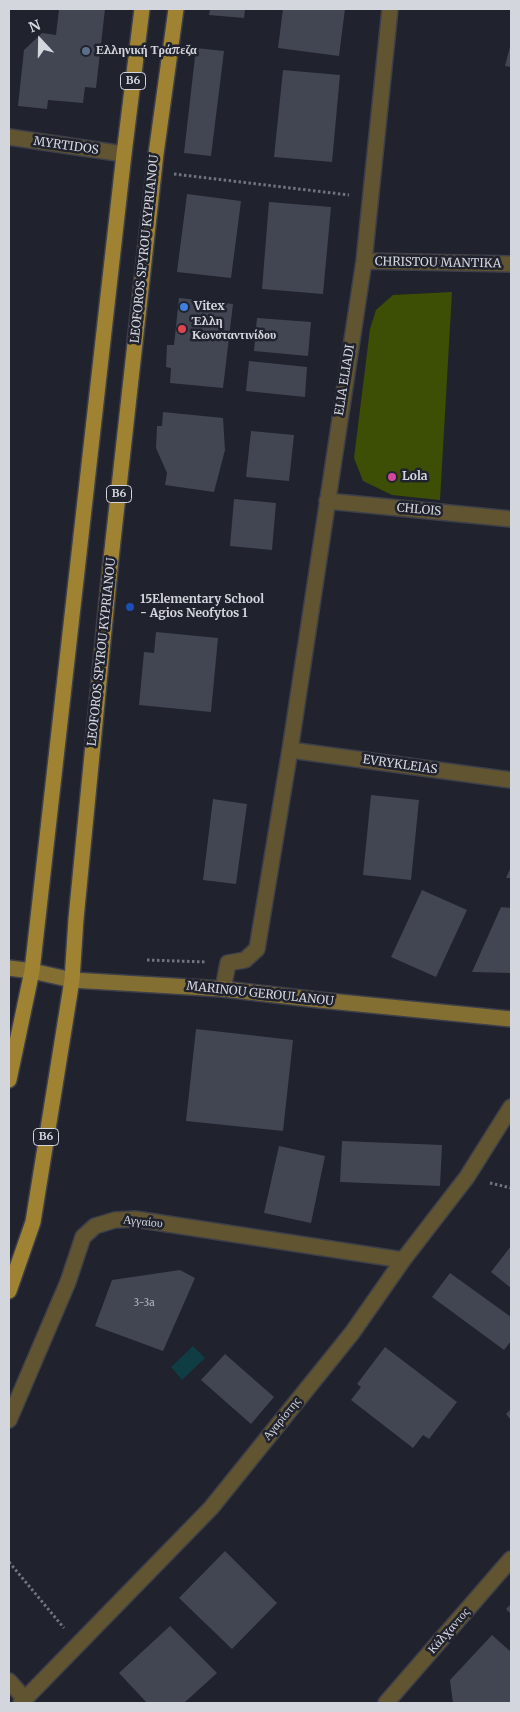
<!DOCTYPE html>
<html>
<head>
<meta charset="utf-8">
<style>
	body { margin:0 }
	#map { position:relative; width:520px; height:1712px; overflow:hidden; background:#20222e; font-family:Merriweather,serif }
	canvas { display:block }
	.frame { position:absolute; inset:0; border:10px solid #d4d6de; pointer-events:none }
	.north { position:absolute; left:15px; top:15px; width:50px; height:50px; -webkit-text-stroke:4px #20222e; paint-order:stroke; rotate:339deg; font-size:14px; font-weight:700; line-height:20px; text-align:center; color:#d4d6de }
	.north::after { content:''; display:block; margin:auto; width:18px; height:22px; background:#d4d6de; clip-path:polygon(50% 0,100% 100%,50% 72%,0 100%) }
</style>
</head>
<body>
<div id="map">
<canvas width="520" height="1712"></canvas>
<div class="frame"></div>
<div class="north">N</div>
</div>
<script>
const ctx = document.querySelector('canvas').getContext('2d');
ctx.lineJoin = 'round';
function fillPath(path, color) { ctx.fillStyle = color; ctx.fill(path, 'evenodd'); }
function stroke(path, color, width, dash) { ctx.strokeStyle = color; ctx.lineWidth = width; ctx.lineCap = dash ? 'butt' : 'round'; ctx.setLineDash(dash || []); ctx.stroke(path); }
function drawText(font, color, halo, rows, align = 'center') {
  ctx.font = font + ' Merriweather,serif'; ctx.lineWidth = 5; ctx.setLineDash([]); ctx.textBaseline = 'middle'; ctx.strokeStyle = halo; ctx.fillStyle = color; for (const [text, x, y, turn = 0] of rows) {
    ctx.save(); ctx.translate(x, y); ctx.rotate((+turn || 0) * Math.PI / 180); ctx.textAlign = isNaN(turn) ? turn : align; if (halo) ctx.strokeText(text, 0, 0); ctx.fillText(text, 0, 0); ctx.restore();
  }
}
const green = new Path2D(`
	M452,292L440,500L392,495L363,481L354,458L370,329L376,310L393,295Z`);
const water = new Path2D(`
	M193,1346L205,1358L182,1380L171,1367Z`);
const building = new Path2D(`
	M59,9H105L96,88L85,87L83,103L48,100L47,109L18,106L24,50L42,33L56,35Z
	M210,9H245L244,18L209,15Z
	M283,9H345L339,56L278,48Z
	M511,43V67L505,66Z
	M196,48L224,51L211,156L184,153Z
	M283,70L340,75L332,162L274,157Z
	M187,194L241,201L231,278L177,272Z
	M269,202L331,207L323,294L262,289Z
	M179,298L233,304L223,388L170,383L171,368L166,367L167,345H174Z
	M257,318L311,322L308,356L254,351Z
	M249,361L307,367L305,397L246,391Z
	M163,412L223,418L225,450L214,492L165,485L167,473L156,448L157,426H162Z
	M251,431L294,435L289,481L246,477Z
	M234,499L276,503L272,550L230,546Z
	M156,632L218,638L211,712L139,705L144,652L154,653Z
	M371,795L419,800L411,880L363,875Z
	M213,799L247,804L236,884L203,880Z
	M511,867V878H506Z
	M422,890L467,910L436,977L391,957Z
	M501,907L511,908V973L472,972Z
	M196,1029L293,1040L283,1131L186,1121Z
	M342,1141L442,1145L440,1186L340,1182Z
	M279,1146L325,1156L311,1223L264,1213Z
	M511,1246V1288L491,1272Z
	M180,1270L195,1278L163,1351L95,1326L112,1280Z
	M450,1273L511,1317V1341L504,1350L432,1297Z
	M385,1347L457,1402L429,1439L423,1435L413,1448L351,1400L361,1387L357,1384Z
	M225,1354L274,1397L251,1424L201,1380Z
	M511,1409V1420L506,1414Z
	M225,1551L277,1603L232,1649L179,1598Z
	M511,1604V1614L506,1609Z
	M170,1626L217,1673L184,1703H147L119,1673Z
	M492,1635L511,1652V1703H453L450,1680Z`);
const path = new Path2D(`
	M174,174L349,195
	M147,960L206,962
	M490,1183L511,1188
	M9,1562L64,1628`);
const lane = new Path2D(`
	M223,989L228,963L245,960L257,949L290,750`);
const street = new Path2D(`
	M390,9L364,261L290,750L511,780
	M9,137L124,154
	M364,261L511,264
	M327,501L511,519
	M9,1420L68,1282L83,1237L95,1226L115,1220L135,1219L403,1260
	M9,1681L25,1699
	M21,1703L211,1508L352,1333L403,1260L467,1177L511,1107
	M386,1703L511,1559`);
const secondary = new Path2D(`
	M9,968L32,971L72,980L223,989L319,1000L511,1019`);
const primary = new Path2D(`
	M9,1080L32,971L124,154L142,9
	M9,1291L33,1222L72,980L76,919L111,559L156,154L176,9`);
const markers = [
	[86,51,5,"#5c6f8a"],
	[184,307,5,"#3f7fe0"],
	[182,329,5,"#e0444e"],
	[392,477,5,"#d1479c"],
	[130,607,5,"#1a4fb4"]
];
const numberNames = [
	["3-3a",144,1303]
];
const shields = [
	[133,81,25],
	[119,494,25],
	[46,1137,25]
];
const shieldNames = [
	["B6",133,81],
	["B6",119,494],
	["B6",46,1137]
];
const poiNames = [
	["Ελληνική Τράπεζα",96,51],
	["Vitex",194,307],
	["Έλλη",192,322],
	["Κωνσταντινίδου",192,336],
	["Lola",402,477],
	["15Elementary School",140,600],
	["- Agios Neofytos 1",140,614]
];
const streetNames = [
	["MYRTIDOS",66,146,8],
	["LEOFOROS SPYROU KYPRIANOU",145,249,-84],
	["CHRISTOU MANTIKA",438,263,1],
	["ELIA ELIADI",345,380,-81],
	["CHLOIS",419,510,5],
	["LEOFOROS SPYROU KYPRIANOU",102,652,-84],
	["EVRYKLEIAS",400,765,8],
	["MARINOU GEROULANOU",260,994,6],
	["Αγγαίου",143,1222,6],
	["Αγαρίστης",282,1419,-51],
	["Κάλχαντος",449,1631,-49]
];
fillPath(green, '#3c4f04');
fillPath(water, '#103c44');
fillPath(building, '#424653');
stroke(lane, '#3d3f4a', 18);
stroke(street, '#3d3f4a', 18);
stroke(secondary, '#3d3f4a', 18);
stroke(primary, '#3d3f4a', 18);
stroke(path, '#71737d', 3, [2.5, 2.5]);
stroke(lane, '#615430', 15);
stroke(street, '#615430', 15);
stroke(secondary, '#846f33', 15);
stroke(primary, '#9f8333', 15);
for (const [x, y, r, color] of markers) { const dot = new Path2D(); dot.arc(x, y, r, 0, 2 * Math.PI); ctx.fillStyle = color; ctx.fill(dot); stroke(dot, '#20222e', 2); }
drawText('10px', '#b0b2bb', null, numberNames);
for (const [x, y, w] of shields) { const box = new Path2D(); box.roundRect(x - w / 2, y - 8.5, w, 17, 4); ctx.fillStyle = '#20222e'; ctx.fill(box); stroke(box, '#d4d6de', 1); }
drawText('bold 11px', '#d4d6de', null, shieldNames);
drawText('bold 12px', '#d4d6de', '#20222e', poiNames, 'left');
drawText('12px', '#d4d6de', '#20222e', streetNames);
</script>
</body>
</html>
